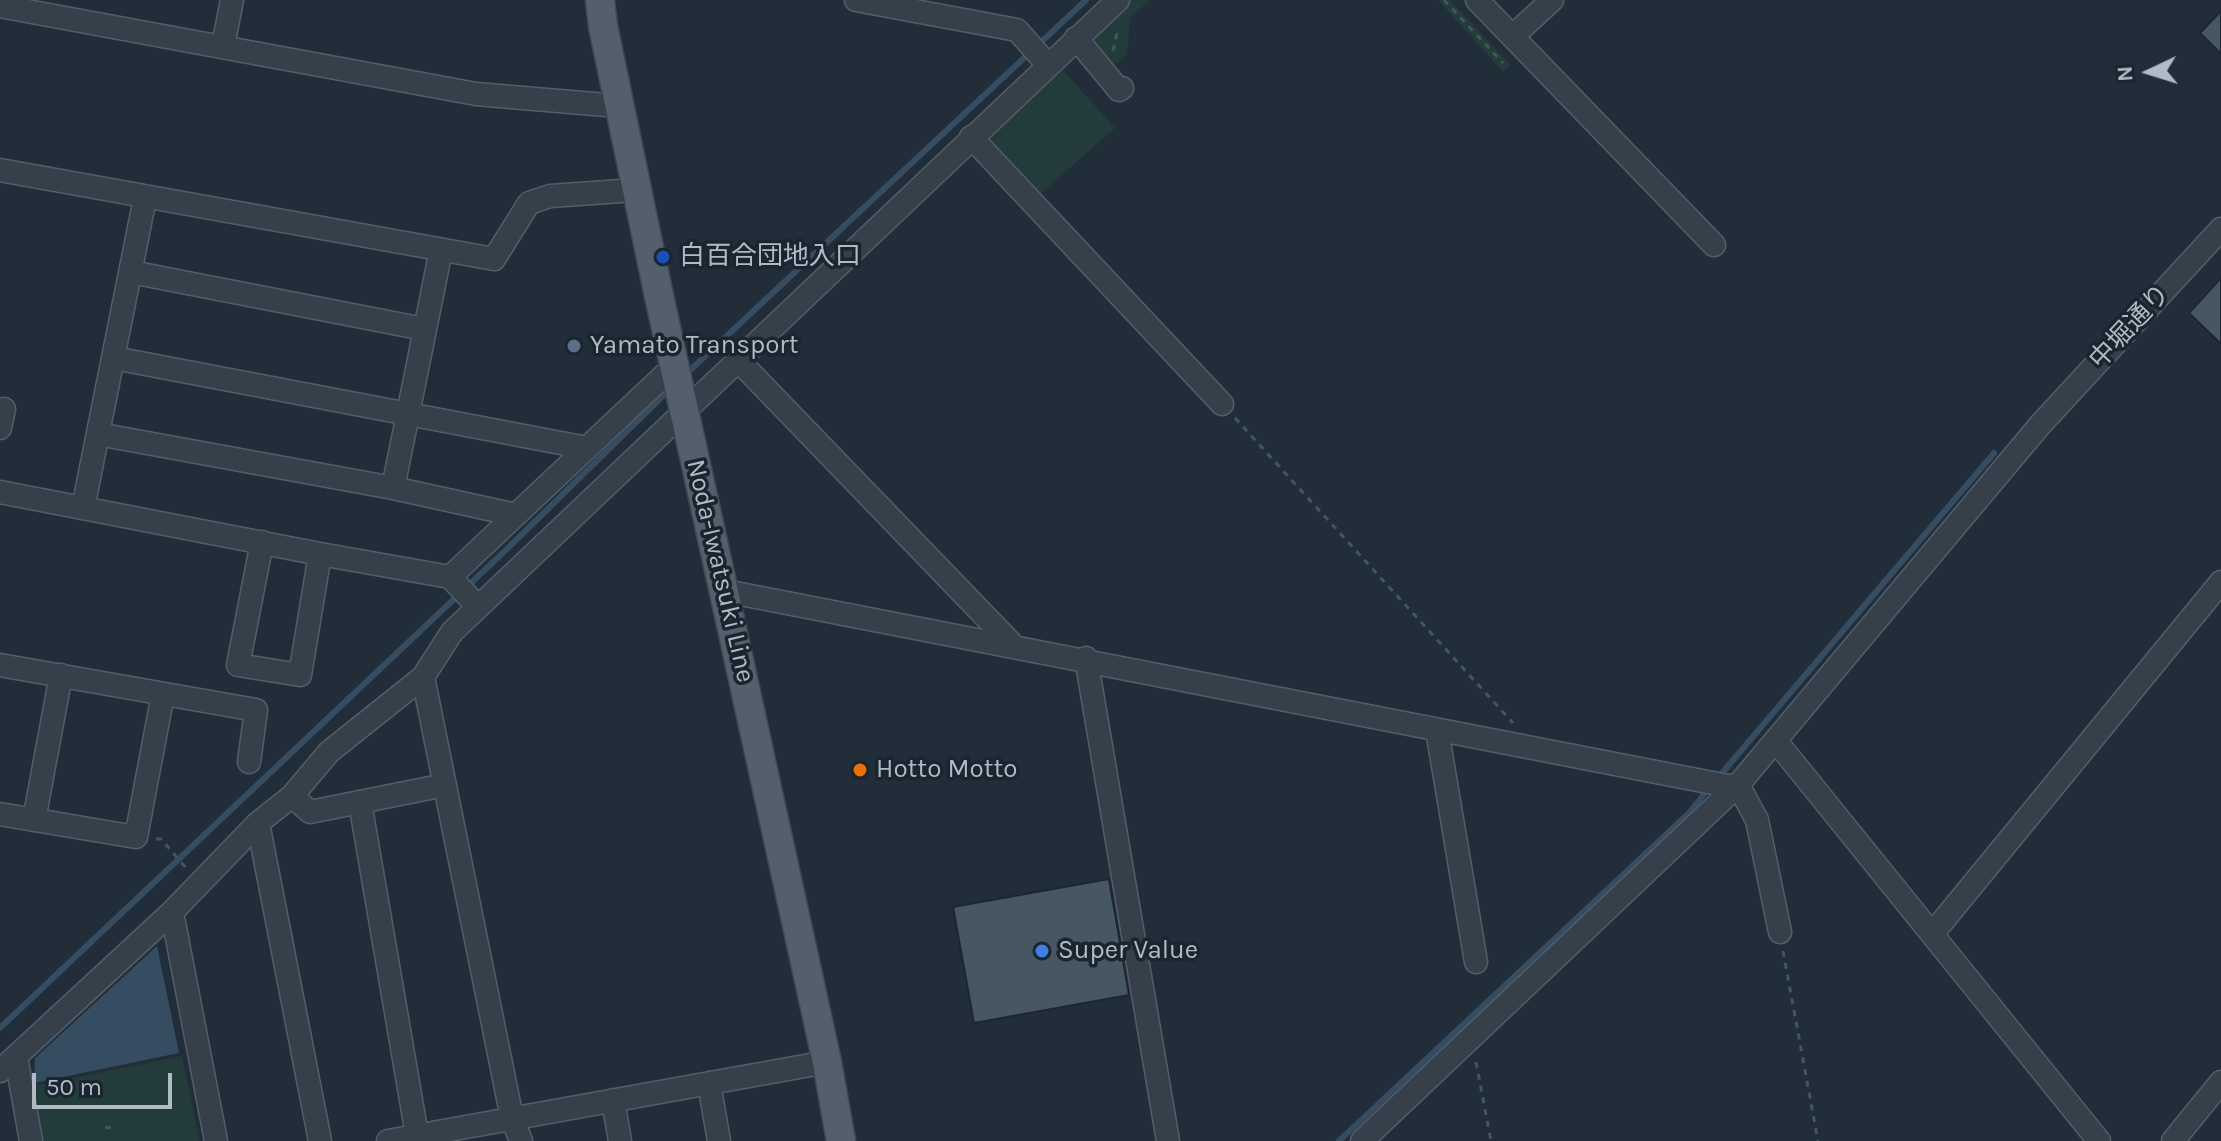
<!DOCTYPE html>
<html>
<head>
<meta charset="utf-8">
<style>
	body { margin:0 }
	#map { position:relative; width:2221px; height:1141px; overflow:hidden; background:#212e3a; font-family:Karla,sans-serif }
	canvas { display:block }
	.north { position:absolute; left:2109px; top:32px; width:80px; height:80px; -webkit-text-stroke:6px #1a252f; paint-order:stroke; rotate:266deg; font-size:22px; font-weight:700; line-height:32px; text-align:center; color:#b0bbc6 }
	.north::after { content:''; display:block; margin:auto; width:28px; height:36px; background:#b0bbc6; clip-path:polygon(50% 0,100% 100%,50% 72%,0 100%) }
	.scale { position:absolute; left:32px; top:1073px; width:140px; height:36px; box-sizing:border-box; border:4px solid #b0bbc6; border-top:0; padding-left:10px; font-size:24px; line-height:28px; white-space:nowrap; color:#b0bbc6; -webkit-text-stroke:6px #1a252f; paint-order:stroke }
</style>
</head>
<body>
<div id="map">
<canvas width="2221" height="1141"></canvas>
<div class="north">N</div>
<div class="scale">50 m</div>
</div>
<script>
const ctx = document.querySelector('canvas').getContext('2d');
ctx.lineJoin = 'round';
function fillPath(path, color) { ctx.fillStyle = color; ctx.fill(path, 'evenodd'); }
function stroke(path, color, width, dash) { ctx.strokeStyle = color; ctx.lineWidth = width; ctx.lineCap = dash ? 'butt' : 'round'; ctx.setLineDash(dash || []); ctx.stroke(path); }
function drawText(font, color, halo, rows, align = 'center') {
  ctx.font = font + ' Karla,"Noto Sans JP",sans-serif'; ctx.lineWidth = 7; ctx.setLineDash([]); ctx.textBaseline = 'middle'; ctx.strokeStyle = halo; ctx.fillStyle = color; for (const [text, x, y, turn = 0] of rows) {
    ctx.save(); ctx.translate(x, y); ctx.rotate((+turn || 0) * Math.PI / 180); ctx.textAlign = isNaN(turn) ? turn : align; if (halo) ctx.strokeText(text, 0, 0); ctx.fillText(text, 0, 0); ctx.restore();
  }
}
const green = new Path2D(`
	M1126,0H1150L1130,18L1127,54L1110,70L1083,40Z
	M1438,0H1450L1511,65L1503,72Z
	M1063,70L1115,128L1038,196L987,137Z
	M182,1056L200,1141H42L34,1086Z`);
const water = new Path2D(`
	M157,946L179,1053L34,1083L35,1058Z`);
const stream = new Path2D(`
	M686,374L1086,0
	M1717,779L1994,453
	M0,1028L507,549L672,387
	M1339,1141L1689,813L1709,788`);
const building = new Path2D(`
	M2221,11V54L2200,33Z
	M2221,278V344L2189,313Z
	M1109,879L1129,995L974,1023L953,907Z`);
const path = new Path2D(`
	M1444,0L1503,63
	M1113,51L1118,28
	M1235,418L1513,723
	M156,839H161L187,869
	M1783,951L1818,1141
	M1476,1062L1491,1141
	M105,1128L114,1127`);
const minor = new Path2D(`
	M856,0L1017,30L1048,65
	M1477,0L1714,245
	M0,6L476,94L618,106
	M1513,36L1552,0
	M1076,38L1119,90L1122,88
	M223,46L232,0
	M971,137L1222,404
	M0,170L494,259L529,203L550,196L636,190
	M131,272L424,329
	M114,358L587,448
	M737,359L1011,643
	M0,428L4,409
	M98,434L393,488L516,515
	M393,488L441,250
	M0,492L320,554L300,675L238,665L262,542
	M83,508L145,198
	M320,554L450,577L478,607
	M450,577L674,366
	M725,591C1060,653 1393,724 1728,786L1738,785L1757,820L1780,932
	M1086,658L1168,1141
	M0,665L256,710L249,762
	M423,677L512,1118L521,1141
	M1437,730L1476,962
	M1776,741L2099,1141
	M292,796L310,812L445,785
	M360,802L418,1141
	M0,814L136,837L163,694
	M34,820L61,675
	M258,823L320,1141
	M172,912L216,1141
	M1933,933L2221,582
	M16,1057L31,1141
	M0,1071L172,912L258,823L292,796L329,752L423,677L452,632L1118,0
	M709,1083L719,1141
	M613,1100L620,1141
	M388,1141L827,1062
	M1362,1141L1738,785L2040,425L2221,229
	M2173,1141L2221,1082`);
const major = new Path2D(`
	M600,0L603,26L659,296L827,1062L841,1141`);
const markers = [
	[663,257,8,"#1a4fb4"],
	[574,346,8,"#5c6f8a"],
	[860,770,8,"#e8710a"],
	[1042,951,8,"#3f7fe0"]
];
const poiNames = [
	["白百合団地入口",679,257],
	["Yamato Transport",590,346],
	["Hotto Motto",876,770],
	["Super Value",1058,951]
];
const streetNames = [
	["中堀通り",2130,327,-47],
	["Noda-Iwatsuki Line",720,571,77]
];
fillPath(green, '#233b3b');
fillPath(water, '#354c61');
stroke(stream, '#354c61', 6);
fillPath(building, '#475663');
stroke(building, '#1c2731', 2);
stroke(minor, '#535e68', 25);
stroke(major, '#3e4953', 31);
stroke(path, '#415758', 3, [6, 6]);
stroke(minor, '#35404a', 22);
stroke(major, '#535f6a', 28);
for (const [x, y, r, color] of markers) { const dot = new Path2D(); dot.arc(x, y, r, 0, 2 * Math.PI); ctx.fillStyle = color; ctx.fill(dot); stroke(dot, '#1a252f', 3); }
drawText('26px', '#b0bbc6', '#1a252f', poiNames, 'left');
drawText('26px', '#b0bbc6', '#1a252f', streetNames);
</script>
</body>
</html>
